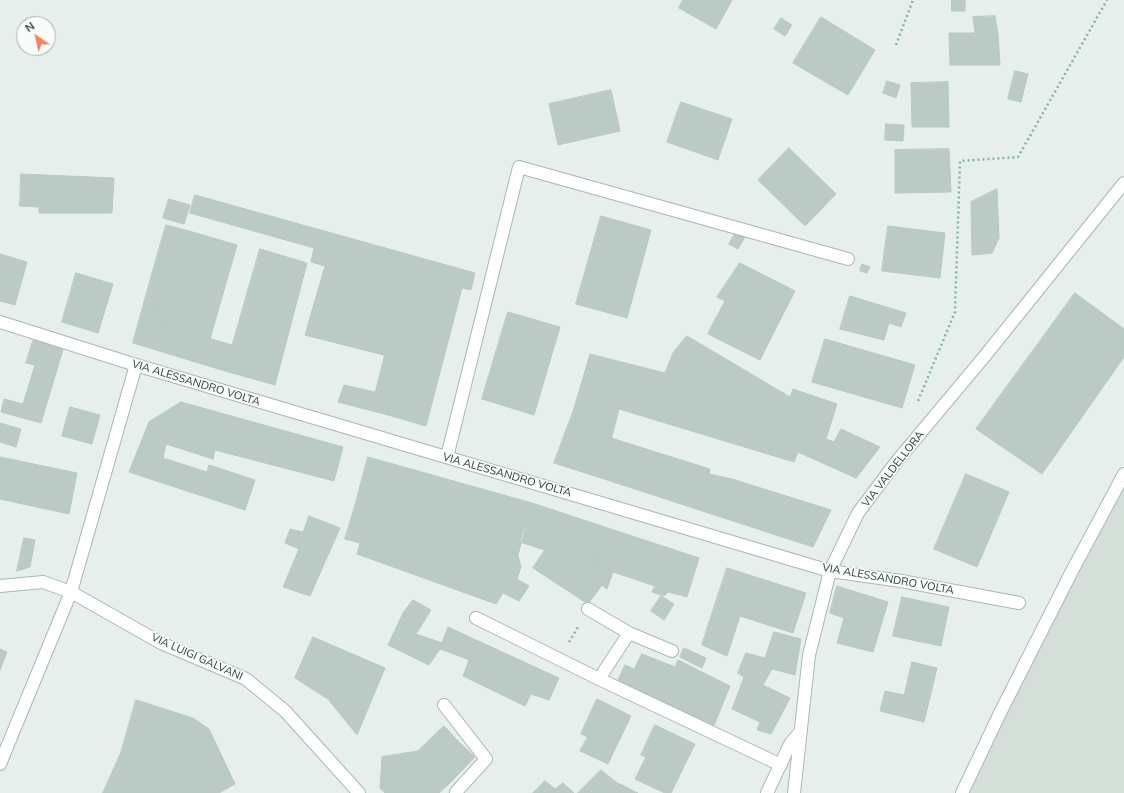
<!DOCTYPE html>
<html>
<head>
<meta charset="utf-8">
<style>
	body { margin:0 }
	#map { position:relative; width:1124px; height:793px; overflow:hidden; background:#e6efeb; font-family:Mulish,sans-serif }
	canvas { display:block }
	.north { position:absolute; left:16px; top:16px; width:40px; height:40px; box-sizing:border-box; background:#f7fbf9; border:1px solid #a3b1ad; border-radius:50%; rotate:326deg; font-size:11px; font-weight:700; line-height:16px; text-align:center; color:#24423a }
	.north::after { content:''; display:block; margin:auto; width:14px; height:18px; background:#f4845f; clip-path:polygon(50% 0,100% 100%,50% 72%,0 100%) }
</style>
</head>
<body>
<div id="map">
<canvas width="1124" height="793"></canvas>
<div class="north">N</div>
</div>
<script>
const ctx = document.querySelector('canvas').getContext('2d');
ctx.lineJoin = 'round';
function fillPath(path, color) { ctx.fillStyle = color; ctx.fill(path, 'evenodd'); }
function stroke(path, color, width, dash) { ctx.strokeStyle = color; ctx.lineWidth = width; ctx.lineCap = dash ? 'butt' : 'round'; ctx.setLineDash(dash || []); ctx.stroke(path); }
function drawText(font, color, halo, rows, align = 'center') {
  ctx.font = font + ' Mulish,sans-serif'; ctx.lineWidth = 3.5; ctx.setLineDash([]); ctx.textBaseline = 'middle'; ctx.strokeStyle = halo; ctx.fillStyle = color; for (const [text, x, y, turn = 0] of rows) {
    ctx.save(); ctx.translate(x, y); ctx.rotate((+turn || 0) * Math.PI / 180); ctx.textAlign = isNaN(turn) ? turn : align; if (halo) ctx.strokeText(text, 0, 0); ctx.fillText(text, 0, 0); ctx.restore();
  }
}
const built = new Path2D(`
	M1124,474V793H958Z`);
const building = new Path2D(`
	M683,0H732L716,29L679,8Z
	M952,0H965V11H952Z
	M995,16L998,34L1000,65H950L949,33H975L973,17Z
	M821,17L875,50L848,95L793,63Z
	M781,18L792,25L785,36L774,29Z
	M1015,71L1028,74L1021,102L1008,99Z
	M887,81L900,85L896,98L883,93Z
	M948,82L949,127H912L911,83Z
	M611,90L620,131L558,145L549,104Z
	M681,102L732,119L718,160L667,142Z
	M886,124L904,125L903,141L885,140Z
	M789,148L836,194L805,226L758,180Z
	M949,149L951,192L895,193V150Z
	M21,174L114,178L112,213H39V207L20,206Z
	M997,189L999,238L992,253L972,255L971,202Z
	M195,195L475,273L471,290L462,288L426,426L388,415L403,360L305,335L325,266L311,262L314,248L190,213Z
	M169,199L190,205L184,224L163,218Z
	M601,216L651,230L627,318L576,304Z
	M166,225L189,231L164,325L154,322L159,308L144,303Z
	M888,226L945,233L940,278L882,271Z
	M189,231L237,245L210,339L164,325Z
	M736,232L745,237L738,249L729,244Z
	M260,249L307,263L275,385L225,371Z
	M0,254L27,262L15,305L0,301Z
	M740,263L795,291L775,330L763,325L751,345L716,318L725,301L717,297Z
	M862,264L870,267L867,273L860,271Z
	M76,273L113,284L98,333L62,322Z
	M1075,293L1124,329V357L1042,474L976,429Z
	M850,296L906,313L901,327L889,323L884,340L840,329Z
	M144,303L159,308L154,322L232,345L225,371L133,343Z
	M508,312L560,327L534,415L482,399Z
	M716,318L751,345L763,325L775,330L760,360L708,334Z
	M687,336L790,397L793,389L837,404L826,439L834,442L841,429L880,447L856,478L798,452L794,462L619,409L615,425L572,415L590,354L665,373L673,353Z
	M34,338L64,346L41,423L1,412L4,399L23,404L35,365L26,363Z
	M825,339L915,365L902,408L812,382Z
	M385,355L403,360L388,415L338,402L344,385L375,392Z
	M181,402L343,447L334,481L215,450L213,459L166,444Z
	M181,402L166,444L163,458L207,472L209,465L255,480L245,510L129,472L149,422Z
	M70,407L100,415L92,444L62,436Z
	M572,415L615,425L601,478L554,463Z
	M0,423L21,429L16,447L0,442Z
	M611,438L710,469L709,474L732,479L831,510L813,547L601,478Z
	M0,457L77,473L69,514L0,499Z
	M368,457L532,503L518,555L355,506Z
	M966,474L1009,492L977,567L934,549Z
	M532,503L699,558L687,597L668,592L664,596L652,592L655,586L595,566L599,553L553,538L545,550L520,542Z
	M355,506L518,555L521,567L517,579L529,586L519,601L503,593L496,604L357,554L360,543L345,539Z
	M309,516L340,528L310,596L283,587L299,549L285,543L290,529L303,532Z
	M24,538L35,540L30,567L17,571Z
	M553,538L599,553L595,566L613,572L607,589L602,585L588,604L533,568Z
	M727,568L806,593L793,633L740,616L727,656L702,645Z
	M837,586L888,602L873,652L837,643L844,618L830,613Z
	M661,596L674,604L664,620L651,611Z
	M902,597L949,607L941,646L893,636Z
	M413,600L431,610L416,634L442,643L448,627L463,634L454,654L440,649L429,665L388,645L403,613Z
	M774,632L801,639L795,675L761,666L765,658Z
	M463,634L559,678L549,700L531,694L525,706L463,676L469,660L454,654Z
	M313,637L385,668L357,735L328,699L295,678Z
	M684,648L706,658L702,668L680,657Z
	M0,649L7,652L0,670Z
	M746,653L765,658L761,666L772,669L763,685L790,698L771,734L757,730L760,722L732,709L744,677L738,673Z
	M642,654L675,667L678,660L730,686L713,728L617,682L625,665L634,669Z
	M912,662L937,668L924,722L880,711L885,691L904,695Z
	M597,699L631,716L615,749L581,734Z
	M136,700L193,718L209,729L235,784L219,793H182L172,774L160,764L121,753Z
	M655,725L695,744L671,793H665L635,779L646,757L641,755Z
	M444,726L458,741L435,765L451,782L439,793H436L406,763Z
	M588,737L615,749L608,764L580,751Z
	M458,741L475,757L451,782L435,765Z
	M419,751L406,763L380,788L382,757Z
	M121,753L160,764L172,774L182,793H103Z
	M406,763L436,793H385L380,788Z
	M601,770L616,782L638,793H578Z
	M545,781L555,789L563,783L574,793H533Z`);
const path = new Path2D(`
	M896,45L913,0
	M918,401L955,312L960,161L1018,157L1107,0
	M569,642L578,627`);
const minor = new Path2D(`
	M0,322L136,365L830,571L901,581L1019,603
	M447,457L519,167L848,259
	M0,586L43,582L71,592L161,643L246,679L285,711L359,793
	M588,609L629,633L599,679
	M476,618L599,679L781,765
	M629,633L672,651
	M444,705L486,759L456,792L457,793
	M0,764L71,592L136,365
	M767,793L790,744L801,731
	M794,793L809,655L830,571L858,513L897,461L984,357L1124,183
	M962,793L1000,713L1073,569L1124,474`);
const streetNames = [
	["VIA ALESSANDRO VOLTA",196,383,17],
	["VIA VALDELLORA",893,469,-52],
	["VIA ALESSANDRO VOLTA",507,475,16],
	["VIA ALESSANDRO VOLTA",888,579,10],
	["VIA LUIGI GALVANI",197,657,24]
];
fillPath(built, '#d4dfda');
fillPath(building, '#bbcac4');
stroke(building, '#b8c9c2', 1);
stroke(minor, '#a8b8b2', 14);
stroke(path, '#86b3a5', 2.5, [2, 3]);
stroke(minor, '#fff', 12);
drawText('11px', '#24423a', '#f7fbf9', streetNames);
</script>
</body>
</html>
